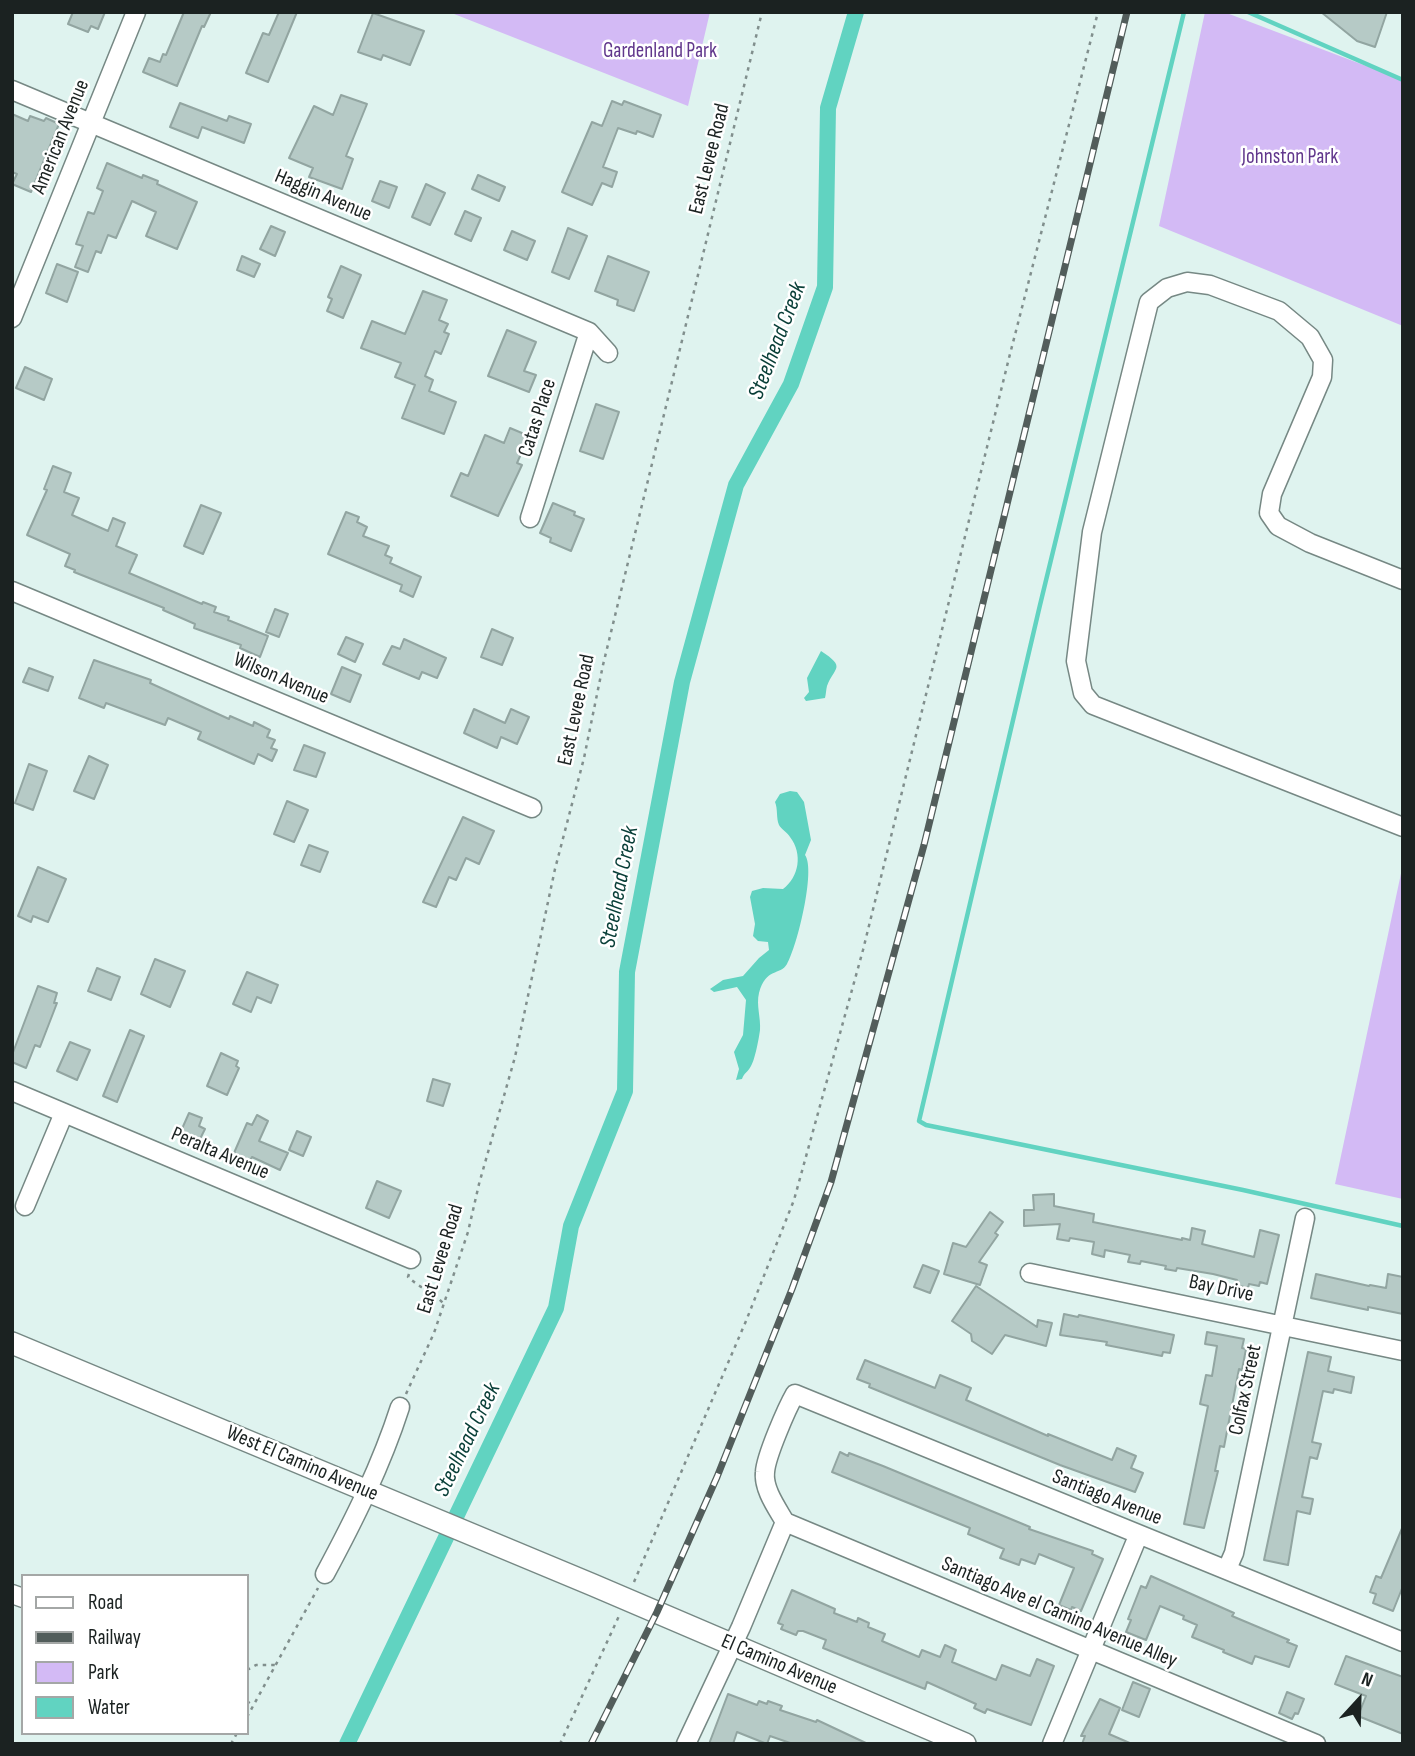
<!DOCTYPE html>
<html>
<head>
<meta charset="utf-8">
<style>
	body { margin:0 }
	#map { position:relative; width:1415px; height:1756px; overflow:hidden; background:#dff3ef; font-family:"Sofia Sans Condensed",sans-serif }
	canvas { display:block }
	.frame { position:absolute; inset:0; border:14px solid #1b2221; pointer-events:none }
	.legend { position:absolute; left:21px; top:1574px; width:228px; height:161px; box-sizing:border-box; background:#fff; border:2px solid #a4a7a6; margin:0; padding:9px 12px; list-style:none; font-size:21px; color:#1b2221 }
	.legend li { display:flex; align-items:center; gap:14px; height:35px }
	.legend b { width:35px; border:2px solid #a4a7a6 }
	.north { position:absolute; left:1324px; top:1665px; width:70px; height:70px; -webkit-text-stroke:5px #fff; paint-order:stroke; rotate:22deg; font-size:19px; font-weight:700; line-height:28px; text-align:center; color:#1b2221 }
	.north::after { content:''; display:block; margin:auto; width:24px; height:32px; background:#1b2221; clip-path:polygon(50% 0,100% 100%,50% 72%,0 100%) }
</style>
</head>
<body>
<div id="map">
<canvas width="1415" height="1756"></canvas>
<div class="frame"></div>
<ul class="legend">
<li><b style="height:9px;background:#fff"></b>Road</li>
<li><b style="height:9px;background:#525d5b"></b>Railway</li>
<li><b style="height:19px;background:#d3baf5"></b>Park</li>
<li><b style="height:19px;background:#61d3c1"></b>Water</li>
</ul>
<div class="north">N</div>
</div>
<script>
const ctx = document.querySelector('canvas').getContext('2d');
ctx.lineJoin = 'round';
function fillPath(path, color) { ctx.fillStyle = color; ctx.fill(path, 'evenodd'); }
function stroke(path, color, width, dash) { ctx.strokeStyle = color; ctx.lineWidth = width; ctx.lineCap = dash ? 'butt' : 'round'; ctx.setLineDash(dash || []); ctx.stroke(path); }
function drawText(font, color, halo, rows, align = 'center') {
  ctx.font = font + ' "Sofia Sans Condensed",sans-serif'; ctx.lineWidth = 5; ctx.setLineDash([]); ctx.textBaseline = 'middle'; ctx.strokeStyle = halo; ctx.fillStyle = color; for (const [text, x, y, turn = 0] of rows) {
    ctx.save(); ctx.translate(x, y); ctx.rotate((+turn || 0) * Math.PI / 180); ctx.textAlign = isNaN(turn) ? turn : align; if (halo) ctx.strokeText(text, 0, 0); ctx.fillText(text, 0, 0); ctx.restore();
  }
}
const green = new Path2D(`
	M449,12H710L688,106Z
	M1205,12H1224L1403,80V326L1159,226Z
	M1403,864V1199L1335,1184Z`);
const water = new Path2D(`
	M821,651C847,668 834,667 827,686C826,690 826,694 825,698L806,701L804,698L809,692L807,678Z
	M790,791L797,792L804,802L811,840L805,855C816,870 797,947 787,964C780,976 766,967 759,993C756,1005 761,1018 760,1030C759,1038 755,1060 751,1066C748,1072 744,1073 742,1079L736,1080L739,1069L734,1052L743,1035L746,1000L737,987L714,992L710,989L723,980L743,976L759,958L769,950L768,942L758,941L753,936L755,924L750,897L752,891L763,888L783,889C799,877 803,854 790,837C788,833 781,829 779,825C776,818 778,809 775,802L780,794Z`);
const stream = new Path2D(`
	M1184,12L1040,605L919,1121L926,1125L1243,1190L1403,1226
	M1248,12L1403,80`);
const canal = new Path2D(`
	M347,1744L556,1308L571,1226L625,1091L627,972L682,682L736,485L791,384L825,287L828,108L856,12`);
const building = new Path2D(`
	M73,12H105L98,29L91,26L88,32L68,24Z
	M184,12H211L204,27L202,26L177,86L143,72L149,58L160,62L163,54L166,55Z
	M279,12H297L268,82L246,73L263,33L269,35Z
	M1321,12H1387L1375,47L1357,41Z
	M373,13L424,31L410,65L383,55L381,60L358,52Z
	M341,95L367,104L346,156L353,159L342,189L309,177L313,168L289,158L314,106L333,115Z
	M612,101L622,105L624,101L661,115L653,137L637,131L636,134L618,128L603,167L617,172L612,187L602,183L592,205L562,192L592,122L602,126Z
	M180,103L227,121L229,116L251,124L244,143L202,127L198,138L170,127Z
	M12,114L28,121L30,116L44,121L46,118L59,124L31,192L12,184L17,174L12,172Z
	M107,163L142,178L143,175L158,181L157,184L197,202L177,249L146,236L156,212L132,201L116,238L108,235L101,253L96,251L88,272L75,267L83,246L76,244L88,212L94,214L103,191L97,188Z
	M478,175L505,187L499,201L472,189Z
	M380,181L397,187L389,208L372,201Z
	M426,184L445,193L430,225L412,217Z
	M465,211L481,218L471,241L455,234Z
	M271,226L285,232L275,256L260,249Z
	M568,228L587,236L569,279L552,272Z
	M512,231L535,241L527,260L504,250Z
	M242,256L260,264L254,277L237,270Z
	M608,256L649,272L634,311L617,305L618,300L595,291Z
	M57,264L78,272L67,302L46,293Z
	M341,266L361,275L343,318L327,311L332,299L328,297Z
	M423,291L447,300L439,320L448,324L444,332L449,334L441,354L435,351L425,376L433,380L429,391L456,402L444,434L402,418L415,385L395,377L401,363L361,348L372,321L405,334Z
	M507,330L536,342L524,371L536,375L529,392L488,376Z
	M25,367L52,379L44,400L16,388Z
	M596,404L619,412L603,459L580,451Z
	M510,428L529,436L517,463L522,465L498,516L451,496L461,473L468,476L485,435L504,443Z
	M53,466L71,473L64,492L79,498L72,515L108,531L113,518L125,523L116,546L137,555L129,573L202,604L203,602L216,607L214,612L229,617L228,620L268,636L260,657L240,648L241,645L194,628L195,624L163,610L164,608L74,572L75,570L65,566L70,554L27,535L47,490L44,489Z
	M553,503L575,512L574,515L584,519L571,551L550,542L551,538L540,533Z
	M201,505L221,513L203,554L184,546Z
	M346,512L359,517L357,522L367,527L363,536L389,546L385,555L392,558L390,563L421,577L413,597L400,591L402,585L328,554Z
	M275,609L288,614L279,637L266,632Z
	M492,629L513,638L502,665L481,657Z
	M346,637L363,644L355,662L338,654Z
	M404,639L446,658L437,678L422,672L419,679L383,664L392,646L400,649Z
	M94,660L151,680L150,683L229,719L230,716L253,726L254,722L270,730L267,737L275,740L271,748L277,750L272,761L258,754L254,764L198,739L201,732L168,718L165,725L106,703L104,708L79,698Z
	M342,667L361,675L350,702L331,694Z
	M29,668L53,677L48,691L23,682Z
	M474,709L505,723L511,709L529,717L517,744L501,737L497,748L464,733Z
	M304,745L325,753L316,777L294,770Z
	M89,756L108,765L94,799L74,791Z
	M29,764L47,771L33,810L15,803Z
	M287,801L308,810L294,842L274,834Z
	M463,817L494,831L479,864L466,858L456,880L449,877L436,907L423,902Z
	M309,845L328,852L320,872L301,865Z
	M38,867L66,879L48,922L33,916L31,922L18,916Z
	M155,959L185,971L170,1007L141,994Z
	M97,968L120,977L111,1000L88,991Z
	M247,972L278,985L271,1003L257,997L251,1012L233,1004Z
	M38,986L57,993L54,1003H57L40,1047L35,1045L26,1068L12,1062V1055Z
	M130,1030L144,1036L117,1102L103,1096Z
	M70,1042L90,1050L77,1080L57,1071Z
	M221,1053L238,1061L236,1066L239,1068L227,1095L207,1086Z
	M433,1079L450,1084L443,1106L427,1101Z
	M189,1113L202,1118L199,1126L205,1129L198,1143L185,1138L187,1133L181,1131Z
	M257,1115L268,1121L259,1141L288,1153L280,1170L252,1157L250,1161L234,1153L247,1123L252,1125Z
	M297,1131L311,1137L303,1156L289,1150Z
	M377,1181L401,1191L389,1218L366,1208Z
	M1054,1194V1206L1094,1214L1093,1222L1182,1240V1238L1190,1240L1192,1228L1205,1231L1202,1244L1254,1257L1260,1230L1279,1235L1267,1284L1260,1282L1259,1286L1249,1284L1248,1288L1236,1285L1237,1280L1213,1274L1177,1268L1176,1271L1165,1269L1166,1266L1141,1261L1140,1264L1128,1262L1130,1255L1105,1250L1104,1257L1092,1254L1094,1242L1070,1238L1069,1241L1057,1239L1060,1224L1024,1226V1210H1034L1033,1195Z
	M990,1212L1003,1222L995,1233L998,1235L979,1262L987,1265L980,1285L944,1274L953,1243L966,1247Z
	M923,1265L939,1271L930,1293L914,1287Z
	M1316,1274L1369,1286L1370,1285L1386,1288L1388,1274L1403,1277V1314L1368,1307V1310L1311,1298Z
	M976,1286L1037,1327L1038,1320L1052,1323L1046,1346L1005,1335L992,1354L972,1341L971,1334L952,1321Z
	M1064,1314L1078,1317L1079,1315L1174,1335L1170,1353L1163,1352L1162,1356L1106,1345L1107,1342L1060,1335Z
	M1207,1332L1244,1339L1242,1348L1246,1349L1242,1370L1239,1369L1224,1447L1220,1446L1215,1471H1218L1204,1528L1184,1524L1208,1406L1200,1404L1206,1375L1212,1376L1217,1346L1205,1344Z
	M1308,1352L1331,1357L1328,1371L1354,1377L1351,1393L1334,1389L1333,1393L1323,1391L1312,1442L1321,1444L1317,1459L1310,1457L1302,1497L1313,1499L1310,1514L1297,1511L1288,1565L1264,1560Z
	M865,1360L935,1388L940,1375L971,1388L966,1400L1048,1436V1434L1112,1460L1117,1448L1136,1456L1131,1468L1143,1473L1135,1492L1060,1465L869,1387L870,1384L857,1379Z
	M840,1452L848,1456L849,1453L883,1466L1030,1527L1029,1529L1093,1551L1092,1554L1103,1559L1081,1611L1072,1607L1071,1610L1059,1605L1074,1568L1039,1554L1035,1564L1021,1559L1019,1565L1000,1558L1004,1549L968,1534L970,1528L832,1472Z
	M1403,1526V1586L1393,1611L1373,1603L1376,1594L1370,1592L1376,1576L1381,1578Z
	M1151,1576L1234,1613L1232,1616L1289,1640L1287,1642L1297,1646L1289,1667L1255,1656L1252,1664L1223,1652L1224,1650L1192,1637L1197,1625L1183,1619L1184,1616L1160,1606L1146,1640L1126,1632L1131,1620L1128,1619L1141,1586L1146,1588Z
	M792,1590L835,1609L834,1613L857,1622L858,1618L869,1623L868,1627L885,1634L882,1641L919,1657L922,1650L940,1657L945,1645L956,1650L952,1662L996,1680L1002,1665L1030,1676L1037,1659L1054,1666L1031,1725L987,1709L985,1713L974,1708L976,1704L927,1682L925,1689L823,1648L826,1640L803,1631H798L796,1635L781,1629L783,1625L778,1623Z
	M1346,1656L1403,1677V1734L1358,1716L1366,1696L1335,1684Z
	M1133,1682L1150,1689L1139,1717L1122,1710Z
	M1287,1692L1304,1699L1298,1714L1295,1713L1292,1719L1279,1713Z
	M728,1694L757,1705L759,1701L767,1704L768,1701L782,1706L780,1710L816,1722L817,1720L868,1744H793L770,1736L767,1744L737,1732L733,1744H709Z
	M1100,1699L1120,1708L1109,1734L1132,1744H1082L1085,1736H1081Z`);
const path = new Path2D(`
	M409,1274L408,1277C420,1288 433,1292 444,1304
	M406,1394L434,1333L468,1232L479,1184L515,1057L555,869L584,758L603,665L762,12
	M634,1582L746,1321L794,1200L863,950L1009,358L1098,12
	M247,1670L256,1665H276
	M247,1701L253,1706
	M247,1717L318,1588
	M231,1744L237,1733
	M560,1744L619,1616`);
const minor = new Path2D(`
	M12,90L589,332L608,353
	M12,318L136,12
	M530,518L589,332
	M1403,580L1310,543L1278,526L1269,513L1272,494L1322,377L1323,360L1310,337L1279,311L1210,285L1187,282L1167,288L1149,302L1092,532L1076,661L1083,693L1093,705L1403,827
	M12,591L532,808
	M12,1091L411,1259
	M25,1206L64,1113
	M1030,1273L1403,1351
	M785,1522L1316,1744
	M1227,1569L1234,1553L1305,1218
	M325,1574C354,1520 381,1466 400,1407
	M12,1594L23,1598
	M686,1744L741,1627L785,1522C777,1508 763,1489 765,1472C766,1456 787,1408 795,1394L1403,1642
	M1052,1744L1138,1536`);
const major = new Path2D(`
	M12,1343L593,1585L965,1744`);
const rail = new Path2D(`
	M591,1744L657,1612L717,1477L792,1289L831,1182L924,845L1127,12`);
const parkNames = [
	["Gardenland Park",660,52],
	["Johnston Park",1290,158]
];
const streetNames = [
	["American Avenue",61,137,-68],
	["East Levee Road",710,159,-76],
	["Haggin Avenue",323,196,23],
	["Catas Place",538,418,-72],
	["Wilson Avenue",281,679,23],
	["East Levee Road",577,710,-78],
	["Peralta Avenue",220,1154,23],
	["East Levee Road",441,1259,-73],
	["Bay Drive",1221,1289,12],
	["Colfax Street",1246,1390,-78],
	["West El Camino Avenue",302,1464,23],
	["Santiago Avenue",1107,1498,22],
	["Santiago Ave el Camino Avenue Alley",1059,1613,23],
	["El Camino Avenue",779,1665,23]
];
const waterNames = [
	["Steelhead Creek",778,341,-69],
	["Steelhead Creek",620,887,-79],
	["Steelhead Creek",468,1440,-64]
];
fillPath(green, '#d3baf5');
fillPath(water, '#61d3c1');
stroke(stream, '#61d3c1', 4.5);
stroke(canal, '#61d3c1', 16);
fillPath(building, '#b6cac6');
stroke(building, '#92a5a1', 2);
stroke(minor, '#768884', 21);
stroke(major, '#768884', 24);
stroke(path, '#818f8d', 2.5, [3.5, 5]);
stroke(minor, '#fff', 18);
stroke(major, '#fff', 21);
stroke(rail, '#525d5b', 7);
stroke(rail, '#fff', 4.5, [13]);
drawText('21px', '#61378c', '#fff', parkNames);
drawText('21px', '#1b2221', '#fff', streetNames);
drawText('italic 23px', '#083e37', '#fff', waterNames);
</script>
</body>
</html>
